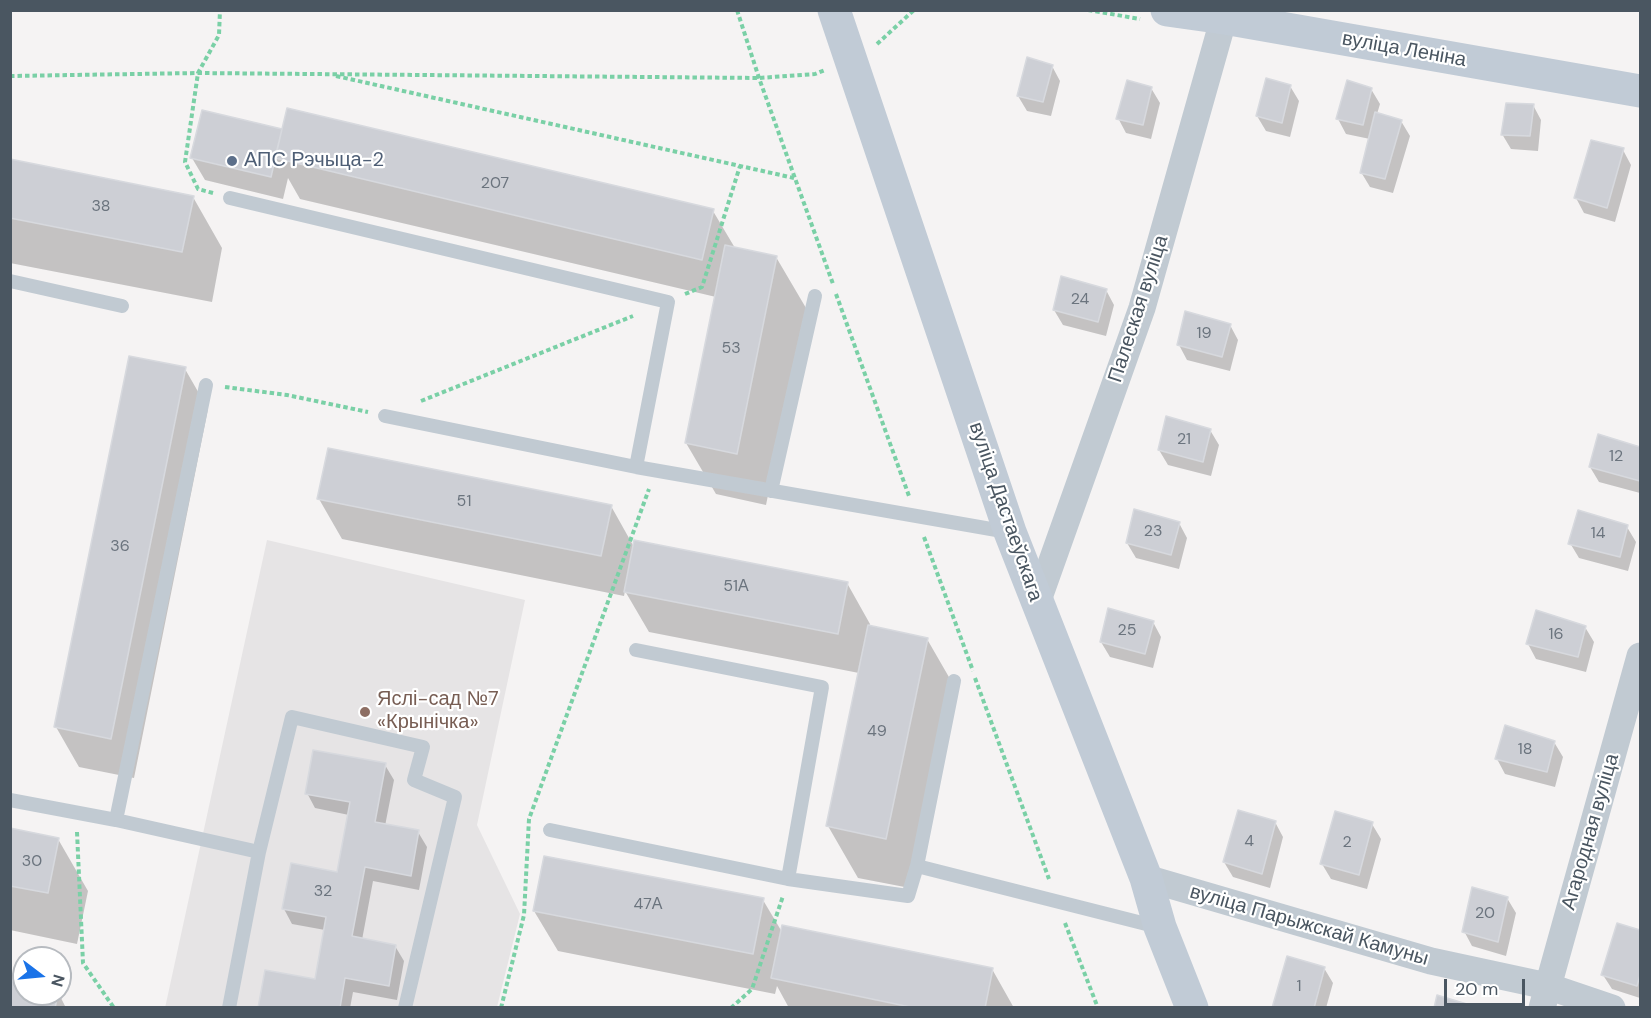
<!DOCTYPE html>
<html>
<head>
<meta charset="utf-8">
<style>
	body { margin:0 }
	#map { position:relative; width:1651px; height:1018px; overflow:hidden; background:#f5f3f3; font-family:"DM Sans",sans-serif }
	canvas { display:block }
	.frame { position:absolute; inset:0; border:12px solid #4a5661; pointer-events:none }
	.north { position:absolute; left:12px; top:946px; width:60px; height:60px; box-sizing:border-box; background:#fff; border:2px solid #b7bbc0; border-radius:50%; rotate:106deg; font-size:16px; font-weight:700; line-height:24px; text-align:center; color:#4a5661 }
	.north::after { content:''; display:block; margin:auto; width:21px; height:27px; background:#1a73e8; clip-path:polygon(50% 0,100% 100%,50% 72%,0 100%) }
	.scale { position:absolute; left:1444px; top:979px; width:81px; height:27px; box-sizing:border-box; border:3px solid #4a5661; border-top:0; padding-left:8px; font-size:18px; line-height:21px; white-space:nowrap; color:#4a5661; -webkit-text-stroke:4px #fff; paint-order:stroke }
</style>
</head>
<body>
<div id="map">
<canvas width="1651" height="1018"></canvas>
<div class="frame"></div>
<div class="north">N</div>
<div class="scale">20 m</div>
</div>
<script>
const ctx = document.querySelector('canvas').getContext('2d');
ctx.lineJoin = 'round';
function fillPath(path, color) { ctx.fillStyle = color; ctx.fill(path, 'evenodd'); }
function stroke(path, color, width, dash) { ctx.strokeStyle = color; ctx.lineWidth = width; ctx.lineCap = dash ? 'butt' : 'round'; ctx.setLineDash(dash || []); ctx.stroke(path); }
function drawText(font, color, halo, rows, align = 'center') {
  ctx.font = font + ' "DM Sans",sans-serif'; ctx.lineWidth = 4.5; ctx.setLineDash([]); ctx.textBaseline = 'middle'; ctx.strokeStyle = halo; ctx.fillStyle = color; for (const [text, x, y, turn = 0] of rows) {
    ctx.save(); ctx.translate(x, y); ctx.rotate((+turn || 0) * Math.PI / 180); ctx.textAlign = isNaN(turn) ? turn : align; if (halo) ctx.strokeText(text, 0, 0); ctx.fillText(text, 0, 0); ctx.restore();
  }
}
const education = new Path2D(`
	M267,540L525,600L477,825L520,914L497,1007L165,1008Z`);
const shadow = new Path2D(`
	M1052,66L1060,81L1051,116L1027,111L1018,96Z
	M1290,86L1299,101L1290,137L1266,131L1257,116Z
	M1151,88L1160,103L1151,139L1126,133L1118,118Z
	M1371,89L1380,104L1377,114L1401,121L1410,136L1393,193L1370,187L1361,172L1370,139L1346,134L1338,119Z
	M1533,105L1541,120L1538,151L1511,149L1502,134Z
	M281,130L713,211L735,248L776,257L806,308L766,505L716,494L686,443L716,297L300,199L288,178L283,199L205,180L192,158Z
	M1623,150L1631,165L1615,222L1584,213L1576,198Z
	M10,161L193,197L222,248L212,302L10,263Z
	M1106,290L1114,305L1106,336L1063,325L1054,310Z
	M1230,325L1238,340L1230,371L1187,360L1179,345Z
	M185,369L208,409L134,778L79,767L56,727Z
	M1210,430L1219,445L1211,476L1168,465L1159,450Z
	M1599,436L1640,448V493L1599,482L1590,467Z
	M319,499L611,506L634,547L847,583L870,624L869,627L927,639L957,691L915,889L858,878L828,826L859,673L649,632L625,591L624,596L342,539Z
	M1179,523L1187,538L1179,569L1136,558L1127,543Z
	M1627,527L1636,542L1628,571L1579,558L1570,543Z
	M1153,622L1161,637L1153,668L1110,657L1101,642Z
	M1585,627L1594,642L1586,672L1536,659L1528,644Z
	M1554,742L1563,757L1555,787L1505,774L1497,759Z
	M385,765L394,780L385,826L418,832L427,847L419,890L373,881L362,940L395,946L404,961L397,1000L353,992L350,1008H260L316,981L325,930L292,924L284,909L338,874L349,815L315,808L307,793Z
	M1275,822L1283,837L1270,888L1233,877L1224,862Z
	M1372,824L1381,839L1367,889L1331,879L1322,864Z
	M10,830L58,839L88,891L77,944L10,930Z
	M1507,898L1516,913L1506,956L1472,946L1464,931Z
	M763,900L782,932L992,969L1014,1008H789L777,986L775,994L558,951L534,911Z
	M1618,925L1640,931V998L1612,989L1603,975Z
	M1324,968L1333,983L1326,1008H1274Z
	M24,985V994H59L66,1008H10Z`);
const building = new Path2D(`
	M1027,57L1053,65L1043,102L1017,96Z
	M1266,78L1291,85L1282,123L1256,116Z
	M1127,80L1152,87L1143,125L1116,119Z
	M1347,80L1372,88L1363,125L1336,119Z
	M1506,103L1534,104L1530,136L1501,135Z
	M287,108L714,209L702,260L275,158Z
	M202,110L282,129L271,177L190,158Z
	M1375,112L1402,120L1385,179L1360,173Z
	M1591,140L1624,148L1607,208L1574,198Z
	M10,159L194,196L182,252L10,218Z
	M725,245L777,256L737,454L685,443Z
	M1061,276L1107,289L1098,322L1053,310Z
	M1185,311L1231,324L1222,357L1177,345Z
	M129,356L186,367L111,739L54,727Z
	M1166,416L1211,429L1203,462L1158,450Z
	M1598,434L1640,447V481L1589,467Z
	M328,448L612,505L601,556L317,499Z
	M1134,509L1180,522L1171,555L1126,543Z
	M1578,510L1628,525L1620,557L1568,544Z
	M634,540L848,582L838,634L624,592Z
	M1108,608L1154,621L1145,654L1100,642Z
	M1536,610L1586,626L1578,657L1526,644Z
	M868,625L928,638L886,839L826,826Z
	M1505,725L1555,741L1547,772L1495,759Z
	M313,750L386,763L375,822L419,830L411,876L365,867L352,936L396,945L389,986L345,978L340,1008H258L265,970L315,979L326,917L282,909L291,863L337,872L350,802L305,794Z
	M1238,810L1276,821L1262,874L1223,862Z
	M1335,811L1373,822L1359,875L1320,864Z
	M10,828L59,838L48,893L10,886Z
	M544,856L764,898L753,954L533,911Z
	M1472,887L1508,897L1498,942L1462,932Z
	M1617,923L1640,930V975L1637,986L1601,975Z
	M782,925L993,968L985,1008H915L771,978Z
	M1287,956L1325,967L1314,1008H1272Z
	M10,981L24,983V994H58L55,1008H10Z
	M1437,995L1480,1008H1434Z`);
const path = new Path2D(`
	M737,10L759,78L833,284
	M1088,10L1140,19
	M877,44L914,10
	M10,76L198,73L759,78L815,74L825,70
	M336,76L794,178
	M213,193L198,189L185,162L198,73L219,35L220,10
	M685,294L702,287L740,166
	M836,294L909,496
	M225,387L287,395L368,412
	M421,401L633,316
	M924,537L973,671
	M975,678L1049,879
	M77,832L83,963L114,1008
	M1065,923L1098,1008
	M501,1008L524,915L529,819L649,489
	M731,1008L752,989L783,896`);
const lane = new Path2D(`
	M230,198L668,302L636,467L1008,532
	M10,281L122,306
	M385,416L636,467
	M771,491L815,296
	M636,650L822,687L788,879L908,896L917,866
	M954,681L917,866L1158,927
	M10,800L116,820L206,385
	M116,820L259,852
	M550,830L788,879
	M229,1008L259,852L292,717L423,747L414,780L455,797L405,1008`);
const street = new Path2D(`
	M1037,603L1142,308L1226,10
	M1146,878L1431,961L1547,986L1612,1008
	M1542,1008L1640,656`);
const secondary = new Path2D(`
	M834,10L1010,532L1146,878L1160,927L1192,1008
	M1167,10L1224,18L1640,91`);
const markers = [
	[232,161,6,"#5c6f8a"],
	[365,712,6,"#8d6e63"]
];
const numberNames = [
	["207",495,184],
	["38",101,207],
	["24",1080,300],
	["19",1204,334],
	["53",731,349],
	["21",1184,440],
	["12",1616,457],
	["51",464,502],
	["23",1153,532],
	["14",1598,534],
	["36",120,547],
	["51А",736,587],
	["25",1127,631],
	["16",1556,635],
	["49",877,732],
	["18",1525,750],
	["4",1249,842],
	["2",1347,843],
	["30",32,862],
	["32",323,892],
	["47А",648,905],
	["20",1485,914],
	["1",1299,987]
];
const streetNames = [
	["вуліца Леніна",1404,50,10],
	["Палеская вуліца",1139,309,-72],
	["вуліца Дастаеўскага",1005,512,71],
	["Агародная вуліца",1591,832,-74],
	["вуліца Парыжскай Камуны",1309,926,16]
];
const serviceNames = [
	["АПС Рэчыца-2",244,161]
];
const educationNames = [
	["Яслі-сад №7",377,700],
	["«Крынічка»",377,723]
];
fillPath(education, '#e6e4e5');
fillPath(shadow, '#0003');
fillPath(building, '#cdcfd5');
stroke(building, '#d7d9de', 1.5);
stroke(path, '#7ad0a6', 4, [4.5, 3]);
stroke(lane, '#c1cad2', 14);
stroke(street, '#c1cad2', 27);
stroke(secondary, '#c1cbd6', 33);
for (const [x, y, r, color] of markers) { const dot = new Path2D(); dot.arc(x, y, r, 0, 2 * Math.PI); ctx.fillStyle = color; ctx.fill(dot); stroke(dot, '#fff', 2); }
drawText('16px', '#6b747e', null, numberNames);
drawText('20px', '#4a5661', '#fff', streetNames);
drawText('20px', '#4e5e75', '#fff', serviceNames, 'left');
drawText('20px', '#785e54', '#fff', educationNames, 'left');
</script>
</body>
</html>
